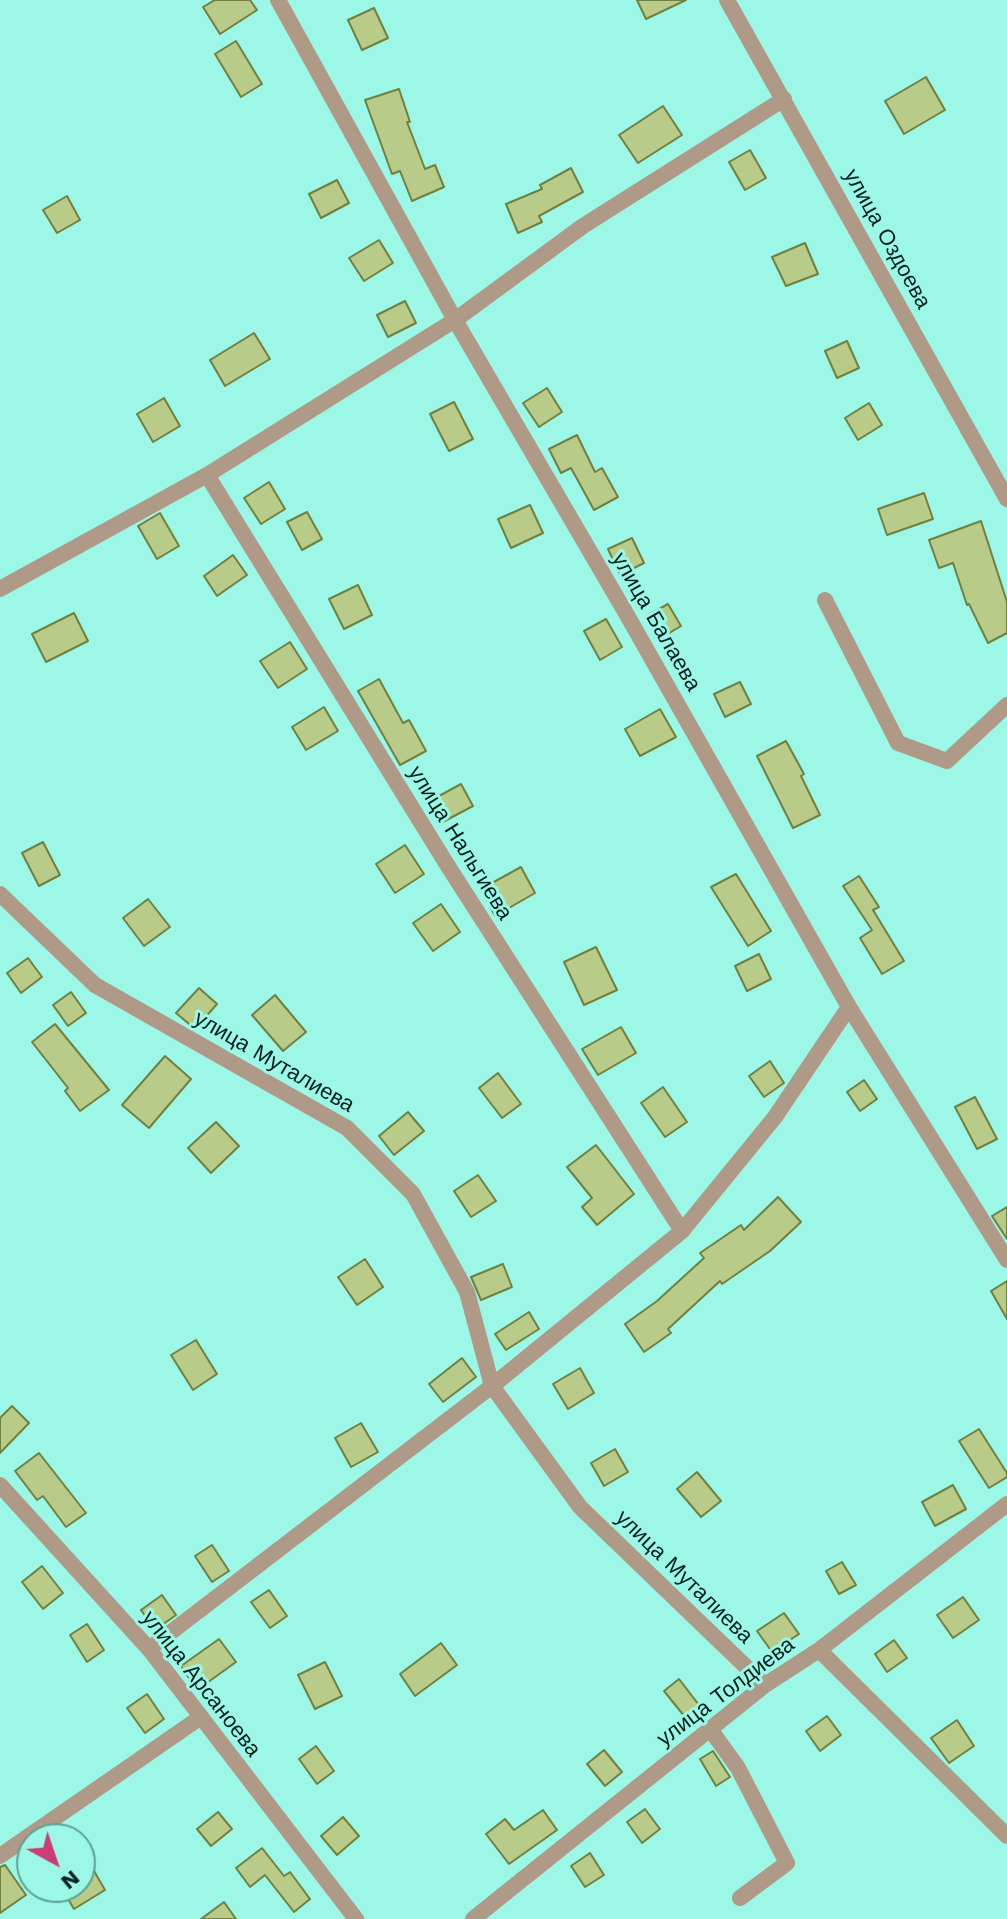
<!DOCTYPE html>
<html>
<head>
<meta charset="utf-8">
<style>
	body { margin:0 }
	#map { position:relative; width:1007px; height:1919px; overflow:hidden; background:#9cf7e7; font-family:"Work Sans",sans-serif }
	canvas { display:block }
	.north { position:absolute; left:16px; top:1823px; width:80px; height:80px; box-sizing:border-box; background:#9cf7e7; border:2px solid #5fa196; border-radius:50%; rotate:140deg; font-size:22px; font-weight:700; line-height:32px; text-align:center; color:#04211d }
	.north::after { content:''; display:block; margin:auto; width:28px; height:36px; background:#c93e73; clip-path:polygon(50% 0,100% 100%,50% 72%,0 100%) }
</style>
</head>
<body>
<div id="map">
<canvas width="1007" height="1919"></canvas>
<div class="north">N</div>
</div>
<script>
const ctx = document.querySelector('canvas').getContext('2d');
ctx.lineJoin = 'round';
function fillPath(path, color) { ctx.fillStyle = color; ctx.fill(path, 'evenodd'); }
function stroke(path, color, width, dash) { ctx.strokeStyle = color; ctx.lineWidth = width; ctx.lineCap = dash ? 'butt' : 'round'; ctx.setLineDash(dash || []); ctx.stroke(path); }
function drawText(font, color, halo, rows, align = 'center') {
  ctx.font = font + ' "Work Sans",sans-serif'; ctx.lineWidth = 6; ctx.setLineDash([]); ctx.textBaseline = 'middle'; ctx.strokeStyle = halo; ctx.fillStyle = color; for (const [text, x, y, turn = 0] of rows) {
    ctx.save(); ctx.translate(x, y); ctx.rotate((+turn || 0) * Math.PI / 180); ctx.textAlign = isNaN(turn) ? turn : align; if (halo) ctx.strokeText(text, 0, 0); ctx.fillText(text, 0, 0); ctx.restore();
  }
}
const building = new Path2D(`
	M215,0H250L257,10L220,34L203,7Z
	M637,0H686L646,19Z
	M374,8L388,38L362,50L348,20Z
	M236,41L262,84L241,97L215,54Z
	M926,77L945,110L904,134L885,101Z
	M399,89L410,122H407L425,169L435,165L444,187L412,201L400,171L392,174L365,100Z
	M663,106L682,135L638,163L619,135Z
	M750,150L766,178L745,190L729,162Z
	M571,168L583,192L539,216L542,222L518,233L506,204L542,189L540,185Z
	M337,180L349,203L321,218L309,194Z
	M67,196L80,220L57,233L43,210Z
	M379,240L393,263L364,281L349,258Z
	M805,243L818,274L786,286L772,257Z
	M405,301L416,323L388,337L377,315Z
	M254,333L270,359L225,386L210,360Z
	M847,341L859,368L837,378L825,351Z
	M547,388L562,412L539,427L523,403Z
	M164,398L180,426L153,442L137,414Z
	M454,402L473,439L449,451L430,414Z
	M869,403L882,425L858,440L845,418Z
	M577,435L595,472L602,468L618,497L594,510L571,468L561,473L549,449Z
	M269,482L285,509L261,524L244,498Z
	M924,493L933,519L887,535L878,509Z
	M530,505L543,533L511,548L498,519Z
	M307,512L322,539L302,550L287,522Z
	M160,513L179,546L157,559L138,526Z
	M981,521L1007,602V633L988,643L969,604L967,605L953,563L939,568L929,540Z
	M632,538L644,563L620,575L608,549Z
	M233,555L247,575L217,596L204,576Z
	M358,585L372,615L344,629L329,599Z
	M668,604L681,626L661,638L648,615Z
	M74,613L88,641L46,662L32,634Z
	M606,619L622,647L600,660L584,631Z
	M290,642L307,669L278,688L260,661Z
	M379,679L403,723L409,720L426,751L400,765L358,691Z
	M740,682L751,704L725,717L714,694Z
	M324,707L338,731L306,750L292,727Z
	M660,709L676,737L640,756L625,729Z
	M786,741L804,774L801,776L820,815L793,828L757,756Z
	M461,784L473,806L439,824L428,802Z
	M43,842L60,875L39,886L22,853Z
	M405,845L424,874L395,893L376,864Z
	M521,867L535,893L495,916L481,889Z
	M736,874L771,931L748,946L711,887Z
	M859,876L879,907L873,910L904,961L882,974L860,938L872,930L843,886Z
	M148,899L170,927L144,946L123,918Z
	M441,904L460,932L433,951L413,923Z
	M596,947L617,990L584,1005L564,962Z
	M759,954L771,979L747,991L735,966Z
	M28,958L42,977L21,993L7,973Z
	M199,988L217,1004L195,1029L176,1013Z
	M71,992L86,1013L68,1026L53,1005Z
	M275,995L306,1032L283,1051L252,1015Z
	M55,1024L109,1090L80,1111L65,1091L68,1088L32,1042Z
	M621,1027L636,1053L598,1075L582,1049Z
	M165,1056L191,1079L149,1128L122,1105Z
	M770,1061L784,1083L764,1097L749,1076Z
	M498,1073L521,1104L502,1118L479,1088Z
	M864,1080L877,1099L860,1111L847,1092Z
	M663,1087L687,1122L665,1137L641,1103Z
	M975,1097L997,1139L977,1149L955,1107Z
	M408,1112L424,1131L394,1155L379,1136Z
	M216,1122L239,1146L211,1173L188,1148Z
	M596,1145L634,1194L597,1225L582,1207L592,1198L567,1167Z
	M478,1175L496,1201L471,1217L454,1191Z
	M778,1197L801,1222L770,1251L722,1284L720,1281L668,1329L671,1333L644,1352L625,1324L657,1301L704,1258L700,1253L741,1225L744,1230Z
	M1007,1207V1239L992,1216Z
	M365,1259L383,1287L357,1305L338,1277Z
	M503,1264L512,1287L481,1300L471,1277Z
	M1007,1281V1319L991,1291Z
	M529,1312L539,1329L506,1350L495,1334Z
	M196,1340L217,1374L193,1390L171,1355Z
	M462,1358L476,1377L443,1402L429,1384Z
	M580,1368L594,1393L568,1409L553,1384Z
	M12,1406L29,1423L0,1453V1418Z
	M361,1423L378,1452L351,1467L335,1438Z
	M979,1429L1007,1473V1477L989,1488L959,1441Z
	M615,1449L628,1472L604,1486L591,1463Z
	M39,1453L86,1513L66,1527L43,1496L37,1500L15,1471Z
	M697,1472L721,1501L701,1517L677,1489Z
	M953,1485L966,1509L935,1526L922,1502Z
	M212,1545L229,1571L212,1582L195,1556Z
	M842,1562L856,1585L839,1594L826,1571Z
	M42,1566L63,1593L43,1609L22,1582Z
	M269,1590L287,1616L270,1628L251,1602Z
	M162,1595L176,1615L155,1630L141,1610Z
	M963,1597L979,1620L953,1638L937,1615Z
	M784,1613L799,1634L772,1652L757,1631Z
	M87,1624L104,1650L87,1662L70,1635Z
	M219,1639L236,1662L197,1690L181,1666Z
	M894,1640L907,1658L887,1672L875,1654Z
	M441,1643L457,1665L415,1696L400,1674Z
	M325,1662L342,1696L315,1709L298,1675Z
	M679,1679L699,1705L685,1717L664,1691Z
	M147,1694L164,1719L145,1733L127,1708Z
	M827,1716L841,1735L820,1751L806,1731Z
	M957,1720L974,1746L949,1763L931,1738Z
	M316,1746L334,1771L317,1784L299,1759Z
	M604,1750L622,1772L605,1786L587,1764Z
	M713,1751L730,1777L716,1786L700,1759Z
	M645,1809L660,1829L642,1843L627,1822Z
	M543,1810L557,1830L509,1864L486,1834L505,1819L514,1830Z
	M218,1812L232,1829L211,1846L197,1829Z
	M343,1817L359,1836L337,1855L321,1836Z
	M262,1848L284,1876L290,1872L310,1899L294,1912L265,1875L250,1887L236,1868Z
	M590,1853L604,1875L585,1887L571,1866Z
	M90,1864L105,1890L74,1909L61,1887H80V1870Z
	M5,1865L26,1895L0,1913V1867Z
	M224,1902L236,1919H201Z`);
const minor = new Path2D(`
	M278,0L455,320L627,615L849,1007L1007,1260
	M727,0L1007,499
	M207,475L446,863L682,1231
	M0,589L207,475L455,320L583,226L784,99
	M825,600L898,743L947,761L1007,705
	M0,894L95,985L347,1128L413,1194L467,1292L492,1386L580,1507L765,1685
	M0,1485L149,1649L356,1919
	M149,1649L492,1386L682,1231L775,1117L849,1007
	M819,1650L1007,1836
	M710,1729L738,1768L787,1863L740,1898
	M0,1856L201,1717
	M473,1919L765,1685L819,1650L1007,1504`);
const streetNames = [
	["улица Оздоева",887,239,61],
	["улица Балаева",656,622,60],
	["улица Нальгиева",460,843,58],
	["улица Муталиева",274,1062,30],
	["улица Муталиева",684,1577,44],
	["улица Арсаноева",201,1684,52],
	["улица Толдиева",726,1692,-37]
];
fillPath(building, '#b8cb89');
stroke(building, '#6f8040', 2);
stroke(minor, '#af9987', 16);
drawText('22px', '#04211d', '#9cf7e7', streetNames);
</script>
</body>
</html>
